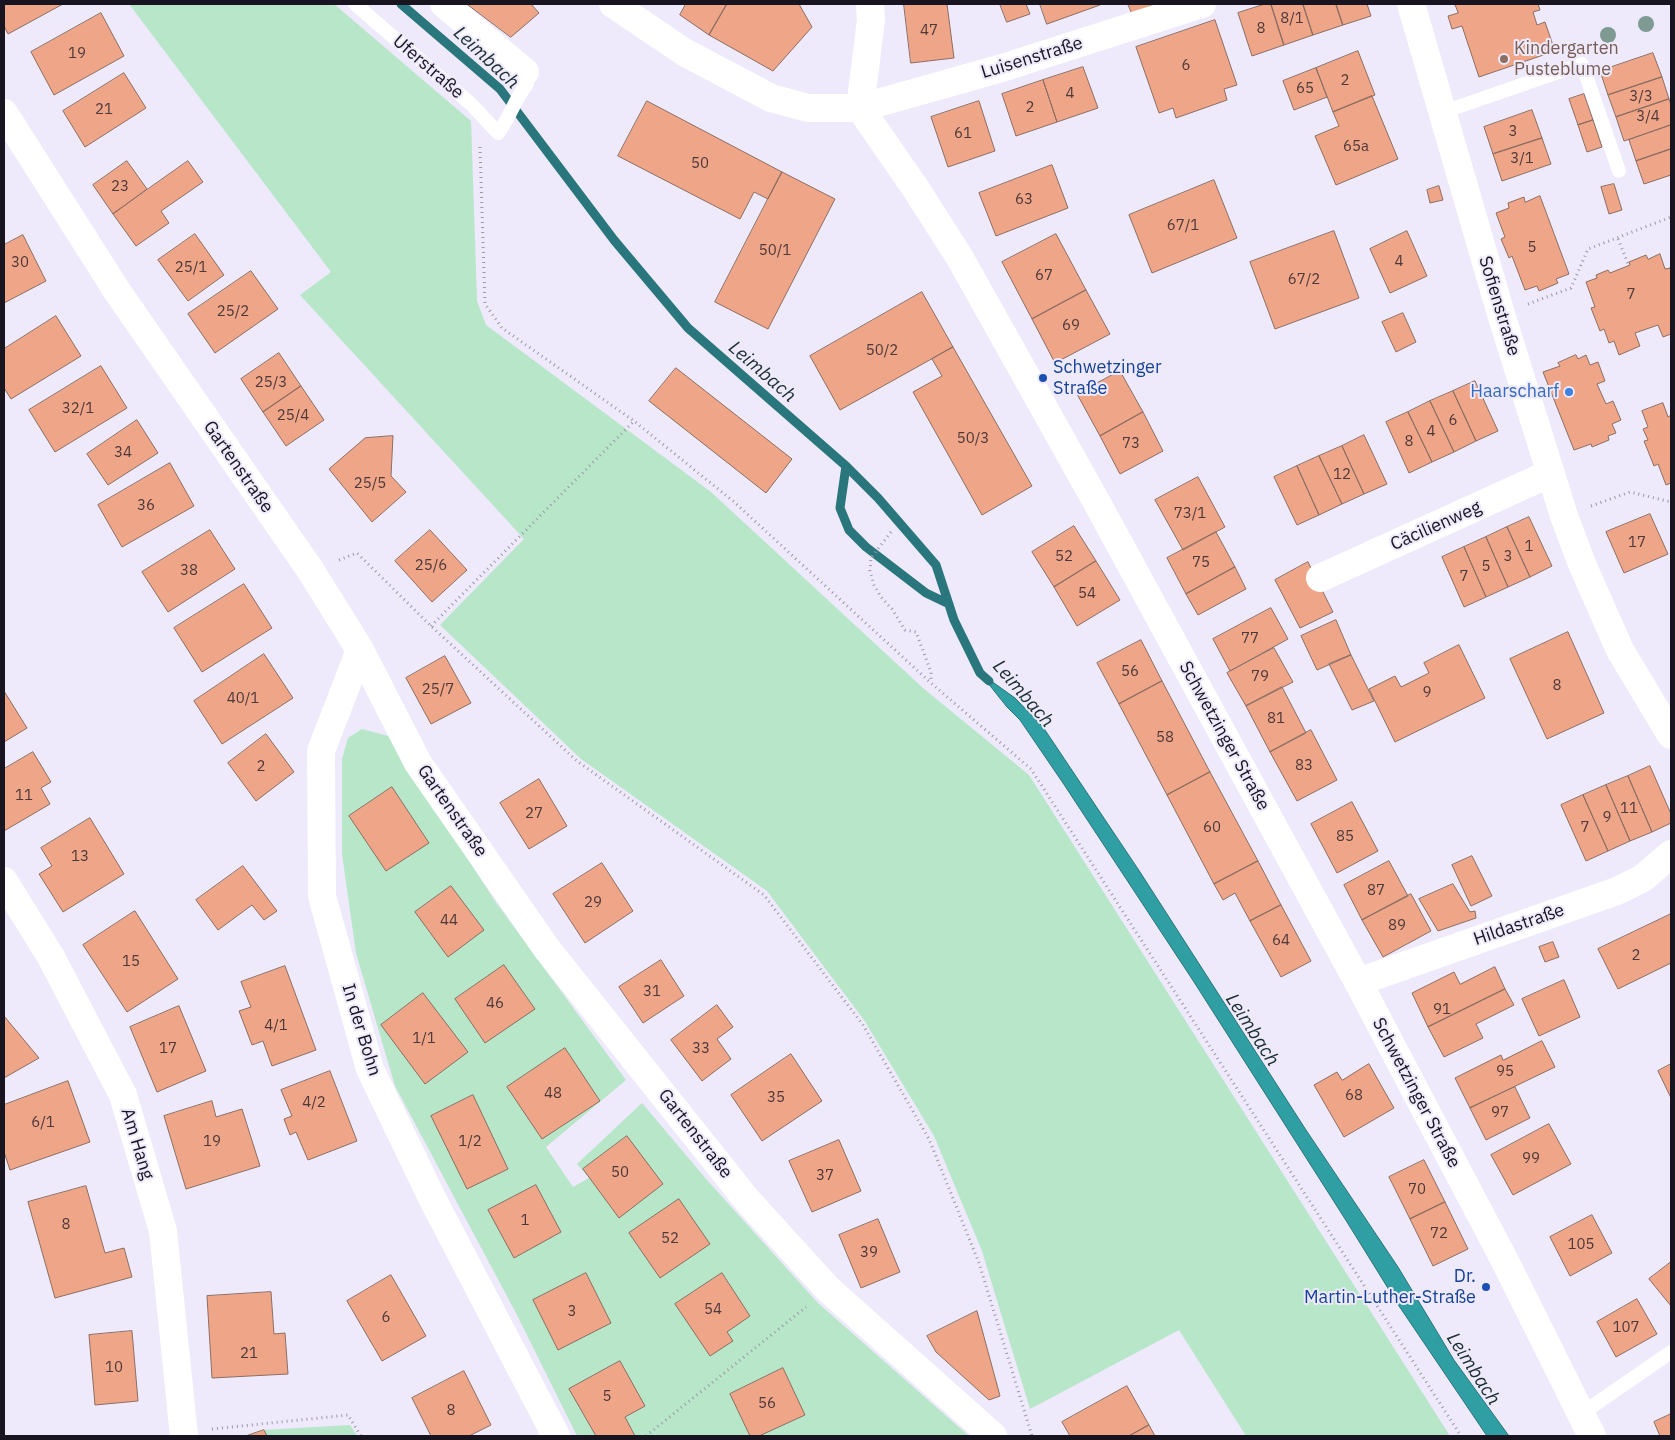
<!DOCTYPE html>
<html>
<head>
<meta charset="utf-8">
<style>
	body { margin:0 }
	#map { position:relative; width:1675px; height:1440px; overflow:hidden; background:#eee9fb; font-family:"IBM Plex Sans",sans-serif }
	canvas { display:block }
	.frame { position:absolute; inset:0; border:5px solid #191520; pointer-events:none }
</style>
</head>
<body>
<div id="map">
<canvas width="1675" height="1440"></canvas>
<div class="frame"></div>
</div>
<script>
const ctx = document.querySelector('canvas').getContext('2d');
ctx.lineJoin = 'round';
function fillPath(path, color) { ctx.fillStyle = color; ctx.fill(path, 'evenodd'); }
function stroke(path, color, width, dash) { ctx.strokeStyle = color; ctx.lineWidth = width; ctx.lineCap = dash ? 'butt' : 'round'; ctx.setLineDash(dash || []); ctx.stroke(path); }
function drawText(font, color, halo, rows, align = 'center') {
  ctx.font = font + ' "IBM Plex Sans",sans-serif'; ctx.lineWidth = 4; ctx.setLineDash([]); ctx.textBaseline = 'middle'; ctx.strokeStyle = halo; ctx.fillStyle = color; for (const [text, x, y, turn = 0] of rows) {
    ctx.save(); ctx.translate(x, y); ctx.rotate((+turn || 0) * Math.PI / 180); ctx.textAlign = isNaN(turn) ? turn : align; if (halo) ctx.strokeText(text, 0, 0); ctx.fillText(text, 0, 0); ctx.restore();
  }
}
const green = new Path2D(`
	M129,4H334L471,121L477,301L486,325L711,492L923,688L1029,775L1450,1436H1246L1179,1330L1030,1409L982,1251L934,1136L864,1020L767,891L581,759L440,625L524,539L300,295L331,272Z
	M362,729L388,736L495,901L626,1080L546,1147L573,1187L589,1178L577,1164L642,1103L707,1180L818,1303L969,1436H577L517,1315L395,1086L356,953L342,854V759L348,738Z
	M350,1425L357,1436H267L264,1430Z`);
const water = new Path2D(`
	M980,673L1015,698L1043,727L1140,872L1306,1130L1398,1267L1454,1360L1509,1436H1487L1399,1306L1347,1222L1194,982L1063,783L1020,720L1007,707Z`);
const stream = new Path2D(`
	M401,4L500,89L614,240L688,328L846,466L878,498L936,565L954,620L980,673L989,681
	M846,466L840,508L849,530L866,547L926,593L949,604`);
const building = new Path2D(`
	M4,4H63L8,34L4,26Z
	M467,4H531L539,13L511,37Z
	M686,4H727L709,35L680,15Z
	M727,4H799L812,27L773,71L709,35Z
	M904,4H947L954,58L911,63Z
	M1000,4H1026L1030,14L1007,22Z
	M1040,4H1099L1100,5L1047,24Z
	M1128,4H1156L1132,13Z
	M1265,4H1271L1284,45L1252,56L1238,13Z
	M1271,4H1303L1313,35L1284,45Z
	M1303,4H1336L1343,25L1313,35Z
	M1336,4H1367L1371,16L1343,25Z
	M1455,4H1538L1540,10L1533,12L1537,25L1545,22L1555,51L1479,77L1462,26L1452,29L1448,16L1458,13Z
	M101,13L124,56L54,95L31,52Z
	M1215,20L1237,85L1224,89L1227,100L1176,118L1173,108L1159,113L1136,47Z
	M1358,51L1375,95L1333,112L1316,68Z
	M1653,53L1662,77L1608,95L1600,71Z
	M1083,67L1098,108L1057,122L1043,80Z
	M1316,68L1327,97L1294,110L1283,81Z
	M124,73L146,108L85,147L63,111Z
	M1662,77L1669,99L1616,117L1608,95Z
	M1043,80L1057,122L1016,136L1002,94Z
	M1584,94L1593,120L1578,125L1569,99Z
	M1372,96L1398,159L1336,185L1315,136L1339,126L1333,112Z
	M1669,99L1671,105V125L1624,141L1616,117Z
	M647,101L782,172L768,199L754,192L740,219L618,156Z
	M979,101L995,151L948,167L931,117Z
	M1532,110L1542,138L1493,154L1484,127Z
	M1593,120L1602,147L1587,152L1578,125Z
	M1671,125V149L1636,161L1629,140Z
	M1542,138L1551,164L1502,181L1493,154Z
	M1671,149V175L1644,184L1636,161Z
	M127,161L147,189L113,214L93,185Z
	M188,161L203,182L161,211L169,223L136,246L113,214Z
	M1052,165L1068,208L996,236L979,193Z
	M782,172L835,199L768,329L715,302Z
	M1214,180L1237,238L1152,273L1129,215Z
	M1614,184L1622,210L1609,214L1601,187Z
	M1439,186L1443,200L1430,203L1427,190Z
	M1540,196L1569,274L1556,279L1558,283L1539,291L1537,286L1525,290L1512,256L1509,258L1501,239L1505,237L1496,213L1509,208L1508,203L1524,197L1525,202Z
	M1334,231L1359,298L1275,329L1250,262Z
	M1407,231L1427,276L1390,293L1370,249Z
	M195,234L224,275L188,301L158,260Z
	M1056,234L1086,290L1032,319L1002,262Z
	M23,235L46,281L4,303V245Z
	M1660,254L1665,269L1670,268L1671,272V334L1663,337L1658,325L1635,333L1640,346L1619,355L1614,341L1609,343L1604,329L1600,331L1591,308L1595,307L1586,282L1597,278L1596,275L1608,270L1610,273L1630,265L1629,262L1646,255L1648,259Z
	M251,271L278,309L215,353L188,314Z
	M1086,290L1110,334L1055,363L1032,319Z
	M922,292L953,347L840,410L810,356Z
	M1403,313L1416,342L1396,352L1382,322Z
	M56,316L81,356L11,399L4,388V349Z
	M953,347L1032,486L982,515L913,392L942,376L932,359Z
	M279,353L301,386L263,412L241,379Z
	M1576,355L1578,359L1586,355L1590,365L1598,362L1605,381L1597,384L1606,404L1613,401L1621,420L1612,424L1616,433L1608,436L1609,440L1592,447L1591,444L1574,450L1543,372L1560,366L1558,363Z
	M101,366L127,408L55,452L29,410Z
	M676,368L792,459L766,493L649,401Z
	M1120,371L1143,412L1100,436L1077,394Z
	M1475,381L1498,431L1476,441L1453,391Z
	M301,386L324,420L286,446L263,412Z
	M1453,391L1476,441L1454,452L1430,401Z
	M1430,401L1454,452L1432,462L1408,412Z
	M1663,403L1668,417L1671,415V483L1666,485L1658,464L1654,466L1644,441L1648,440L1643,429L1648,427L1642,411Z
	M1143,412L1163,451L1120,474L1100,436Z
	M1408,412L1432,462L1409,473L1386,422Z
	M137,420L158,453L108,485L87,454Z
	M1364,435L1387,484L1364,494L1342,446Z
	M393,436L391,476L406,492L372,522L329,469L365,438Z
	M1342,446L1364,494L1342,504L1319,456Z
	M1319,456L1342,504L1319,515L1297,466Z
	M170,463L194,506L122,547L98,505Z
	M1297,466L1319,515L1297,525L1274,477Z
	M1198,477L1225,527L1183,550L1155,500Z
	M1650,514L1668,554L1624,573L1606,532Z
	M1529,517L1552,566L1530,577L1507,527Z
	M1074,526L1096,561L1054,587L1032,552Z
	M1507,527L1530,577L1508,587L1486,537Z
	M210,530L235,569L168,612L142,572Z
	M430,530L467,570L432,602L395,561Z
	M1216,532L1235,567L1186,594L1167,558Z
	M1486,537L1508,587L1486,597L1464,547Z
	M1464,547L1486,597L1464,607L1442,557Z
	M1096,561L1120,600L1077,626L1054,587Z
	M1308,562L1333,612L1300,628L1275,580Z
	M1235,567L1246,589L1198,615L1186,594Z
	M244,584L272,628L202,672L174,628Z
	M1271,608L1288,639L1230,671L1213,639Z
	M1336,620L1351,655L1317,670L1301,636Z
	M1568,632L1604,713L1547,739L1510,659Z
	M1141,640L1162,681L1119,704L1097,663Z
	M1459,645L1485,698L1395,742L1369,689L1395,676L1401,687L1429,673L1424,663Z
	M1274,648L1293,682L1246,706L1227,673Z
	M264,654L293,698L222,744L194,701Z
	M1351,655L1374,701L1352,710L1329,664Z
	M445,656L471,703L431,724L406,678Z
	M1162,681L1210,772L1167,795L1119,704Z
	M1282,687L1306,733L1270,752L1246,706Z
	M4,691L27,728L4,742Z
	M1311,730L1337,780L1297,801L1270,752Z
	M266,734L294,772L256,801L228,763Z
	M33,752L51,782L41,788L50,804L4,831V769Z
	M1650,766L1671,814V823L1652,832L1628,776Z
	M1210,772L1258,861L1214,884L1167,795Z
	M1628,776L1652,832L1630,841L1606,785Z
	M539,779L567,826L529,849L500,803Z
	M1606,785L1630,841L1608,851L1583,795Z
	M392,787L429,843L386,871L349,816Z
	M1583,795L1608,851L1586,861L1561,805Z
	M1352,802L1378,851L1337,873L1311,824Z
	M90,818L124,874L63,912L39,874L52,866L41,848Z
	M1472,856L1492,896L1471,906L1452,865Z
	M1258,861L1281,905L1250,921L1235,893L1223,900L1214,884Z
	M1389,861L1408,896L1362,920L1344,885Z
	M602,863L633,911L585,943L553,894Z
	M243,866L277,911L264,920L252,905L218,930L196,900Z
	M1453,884L1470,912L1475,911L1476,918L1438,931L1419,899Z
	M451,886L484,930L448,957L415,912Z
	M1411,894L1431,931L1383,957L1362,920Z
	M1281,905L1311,961L1281,977L1250,921Z
	M135,911L178,979L127,1012L83,945Z
	M1671,914V963L1618,989L1598,949Z
	M1553,942L1559,957L1545,962L1539,947Z
	M661,960L684,996L643,1023L619,987Z
	M504,965L535,1009L485,1043L455,999Z
	M285,966L316,1050L272,1066L263,1041L252,1045L239,1011L251,1007L241,982Z
	M1495,967L1505,989L1428,1027L1412,993L1454,972L1460,984Z
	M1564,980L1580,1017L1539,1036L1522,999Z
	M1505,989L1514,1005L1476,1024L1483,1038L1444,1057L1428,1027Z
	M423,993L468,1052L425,1084L381,1025Z
	M717,1005L733,1027L717,1039L731,1059L702,1081L671,1040Z
	M179,1006L206,1071L157,1092L130,1027Z
	M4,1016L39,1058L4,1078Z
	M1542,1041L1555,1067L1470,1108L1455,1078L1501,1055L1503,1060Z
	M565,1048L600,1101L542,1139L507,1087Z
	M791,1054L822,1101L762,1141L731,1095Z
	M1369,1064L1394,1108L1344,1137L1314,1085L1337,1072L1342,1080Z
	M1671,1064V1098L1658,1071Z
	M330,1071L357,1141L308,1160L296,1132L290,1135L284,1119L292,1116L281,1090Z
	M68,1081L90,1142L10,1170L4,1152V1105Z
	M1515,1087L1530,1118L1486,1140L1470,1108Z
	M473,1095L508,1169L467,1189L431,1116Z
	M212,1101L216,1117L242,1109L260,1166L186,1189L164,1116Z
	M1549,1124L1571,1164L1513,1195L1491,1155Z
	M627,1136L663,1184L619,1218L583,1169Z
	M839,1140L861,1191L812,1212L789,1161Z
	M1424,1160L1445,1202L1410,1219L1389,1177Z
	M536,1185L561,1232L514,1258L488,1210Z
	M86,1186L105,1253L124,1248L132,1277L55,1298L28,1202Z
	M679,1199L710,1244L660,1278L629,1233Z
	M1445,1202L1468,1249L1433,1266L1410,1219Z
	M1592,1215L1612,1253L1570,1276L1550,1237Z
	M878,1219L900,1272L861,1288L839,1235Z
	M1671,1262V1306L1649,1279Z
	M586,1273L611,1323L558,1350L533,1300Z
	M722,1273L750,1316L727,1332L733,1341L710,1356L675,1304Z
	M391,1275L426,1336L382,1361L347,1301Z
	M271,1292L274,1334L285,1333L288,1374L212,1378L207,1296Z
	M1637,1299L1657,1334L1616,1357L1597,1322Z
	M977,1311L1000,1396L989,1400L936,1352L927,1336Z
	M132,1331L138,1401L95,1405L89,1335Z
	M620,1361L645,1406L625,1417L635,1436H596L569,1389Z
	M783,1368L805,1415L759,1436H750L730,1394Z
	M464,1371L491,1425L469,1436H431L412,1398Z
	M1127,1386L1149,1425L1129,1436H1070L1062,1422Z
	M1671,1414V1436H1660L1654,1422Z
	M1149,1425L1155,1436H1129Z
	M264,1430L267,1436H246Z`);
const path = new Path2D(`
	M480,147L485,304L502,328L634,421L733,501L931,683L1031,769L1461,1436
	M1618,239L1629,266
	M1528,304L1571,288L1588,249L1671,217
	M1591,506L1630,492L1671,502
	M891,532L871,558L870,571L874,585L881,597L892,609L905,630L916,632L931,672V682
	M339,560L357,553L431,626L577,761L764,895L863,1025L929,1139L979,1263L1032,1436
	M431,626L634,421
	M212,1429L348,1415L361,1436
	M646,1436L806,1307`);
const service = new Path2D(`
	M355,4L472,105L498,133C511,116 514,100 527,84
	M1443,112L1582,64L1619,171
	M1581,1414L1671,1352`);
const minor = new Path2D(`
	M444,4L525,72
	M1411,4L1501,314L1564,516L1582,564L1620,650L1671,735
	M860,108L1002,68L1202,4
	M4,113L117,291L311,571L360,650L418,763L547,949L747,1200L828,1289L993,1436
	M1320,578L1551,473
	M360,650L321,751L322,896L370,1069L433,1200L556,1436
	M4,881L51,957L123,1095L163,1231L184,1436
	M1358,982L1617,891L1643,878L1671,854`);
const tertiary = new Path2D(`
	M613,4L684,52L771,98L808,108H860
	M860,108L916,189L960,258L1096,501L1358,982L1507,1265L1592,1436
	M860,108L871,20L870,4`);
const trees = [
	[1646,24],
	[1608,35]
];
const markers = [
	[1504,59,5,"#8d6e63"],
	[1043,378,5,"#1a4fb4"],
	[1569,392,5,"#3f7fe0"],
	[1486,1287,5,"#1a4fb4"]
];
const numberNames = [
	["8/1",1292,19],
	["8",1261,29],
	["47",929,31],
	["19",77,54],
	["6",1186,66],
	["2",1345,81],
	["65",1305,89],
	["4",1070,94],
	["3/3",1641,97],
	["2",1030,108],
	["21",104,110],
	["3/4",1648,117],
	["3",1513,132],
	["61",963,134],
	["65a",1356,147],
	["3/1",1522,159],
	["50",700,164],
	["23",120,187],
	["63",1024,200],
	["67/1",1183,226],
	["5",1532,248],
	["50/1",775,251],
	["4",1399,262],
	["30",20,263],
	["25/1",191,268],
	["67",1044,276],
	["67/2",1304,280],
	["7",1631,295],
	["25/2",233,312],
	["69",1071,326],
	["50/2",882,351],
	["25/3",271,383],
	["32/1",78,409],
	["25/4",293,416],
	["6",1453,421],
	["4",1431,432],
	["50/3",973,439],
	["8",1409,442],
	["73",1131,444],
	["34",123,453],
	["12",1342,475],
	["25/5",370,484],
	["36",146,506],
	["73/1",1190,514],
	["17",1637,543],
	["1",1529,547],
	["52",1064,557],
	["3",1508,557],
	["75",1201,563],
	["25/6",431,566],
	["5",1486,567],
	["38",189,571],
	["7",1464,577],
	["54",1087,594],
	["77",1250,639],
	["56",1130,672],
	["79",1260,677],
	["8",1557,686],
	["25/7",438,690],
	["9",1427,693],
	["40/1",243,699],
	["81",1276,719],
	["58",1165,738],
	["83",1304,766],
	["2",261,767],
	["11",24,796],
	["11",1629,809],
	["27",534,814],
	["9",1607,818],
	["60",1212,828],
	["7",1585,828],
	["85",1345,837],
	["13",80,857],
	["87",1376,891],
	["29",593,903],
	["44",449,921],
	["89",1397,926],
	["64",1281,941],
	["2",1636,956],
	["15",131,962],
	["31",652,992],
	["46",495,1004],
	["91",1442,1010],
	["4/1",276,1026],
	["1/1",424,1039],
	["17",168,1049],
	["33",701,1049],
	["95",1505,1072],
	["48",553,1094],
	["68",1354,1096],
	["35",776,1098],
	["4/2",314,1103],
	["97",1500,1113],
	["6/1",43,1123],
	["19",212,1142],
	["1/2",470,1142],
	["99",1531,1159],
	["50",620,1173],
	["37",825,1176],
	["70",1417,1190],
	["1",525,1221],
	["8",66,1225],
	["72",1439,1234],
	["52",670,1239],
	["105",1581,1245],
	["39",869,1253],
	["54",713,1310],
	["3",572,1312],
	["6",386,1318],
	["107",1626,1328],
	["21",249,1354],
	["10",114,1368],
	["5",607,1397],
	["56",767,1404],
	["8",451,1411]
];
const educationNames = [
	["Kindergarten",1514,49],
	["Pusteblume",1514,70]
];
const streetNames = [
	["Luisenstraße",1032,58,-17],
	["Uferstraße",428,67,41],
	["Sofienstraße",1499,306,73],
	["Gartenstraße",238,467,55],
	["Cäcilienweg",1436,526,-24],
	["Schwetzinger Straße",1224,736,61],
	["Gartenstraße",452,811,55],
	["Hildastraße",1519,925,-19],
	["In der Bohn",361,1030,73],
	["Schwetzinger Straße",1416,1093,62],
	["Gartenstraße",695,1134,52],
	["Am Hang",137,1144,73]
];
const transitNames = [
	["Schwetzinger",1053,368],
	["Straße",1053,389],
	["Dr.",1476,1277,"right"],
	["Martin-Luther-Straße",1476,1298,"right"]
];
const shopNames = [
	["Haarscharf",1559,392]
];
const waterNames = [
	["Leimbach",486,58,43],
	["Leimbach",762,372,41],
	["Leimbach",1023,694,49],
	["Leimbach",1252,1030,57],
	["Leimbach",1473,1369,57]
];
fillPath(green, '#b7e6c9');
fillPath(water, '#309fa4');
stroke(water, '#29767c', 1);
stroke(stream, '#29767c', 9);
fillPath(building, '#efa588');
stroke(building, '#8c6e62', 1);
stroke(path, '#9d98a8', 3, [1, 4]);
stroke(service, '#fff', 14);
stroke(minor, '#fff', 28);
stroke(tertiary, '#fff', 28);
ctx.fillStyle = '#7e9a92';
for (const [x, y] of trees) { ctx.beginPath(); ctx.arc(x, y, 8, 0, 2 * Math.PI); ctx.fill(); }
for (const [x, y, r, color] of markers) { const dot = new Path2D(); dot.arc(x, y, r, 0, 2 * Math.PI); ctx.fillStyle = color; ctx.fill(dot); stroke(dot, '#eee9fb', 2); }
drawText('15px', '#4e393a', null, numberNames);
drawText('18px', '#785e54', '#eee9fb', educationNames, 'left');
drawText('18px', '#191520', '#eee9fb', streetNames);
drawText('18px', '#164399', '#eee9fb', transitNames, 'left');
drawText('18px', '#366cbe', '#eee9fb', shopNames, 'right');
drawText('italic 19px', '#1a2e2f', '#eee9fb', waterNames);
</script>
</body>
</html>
